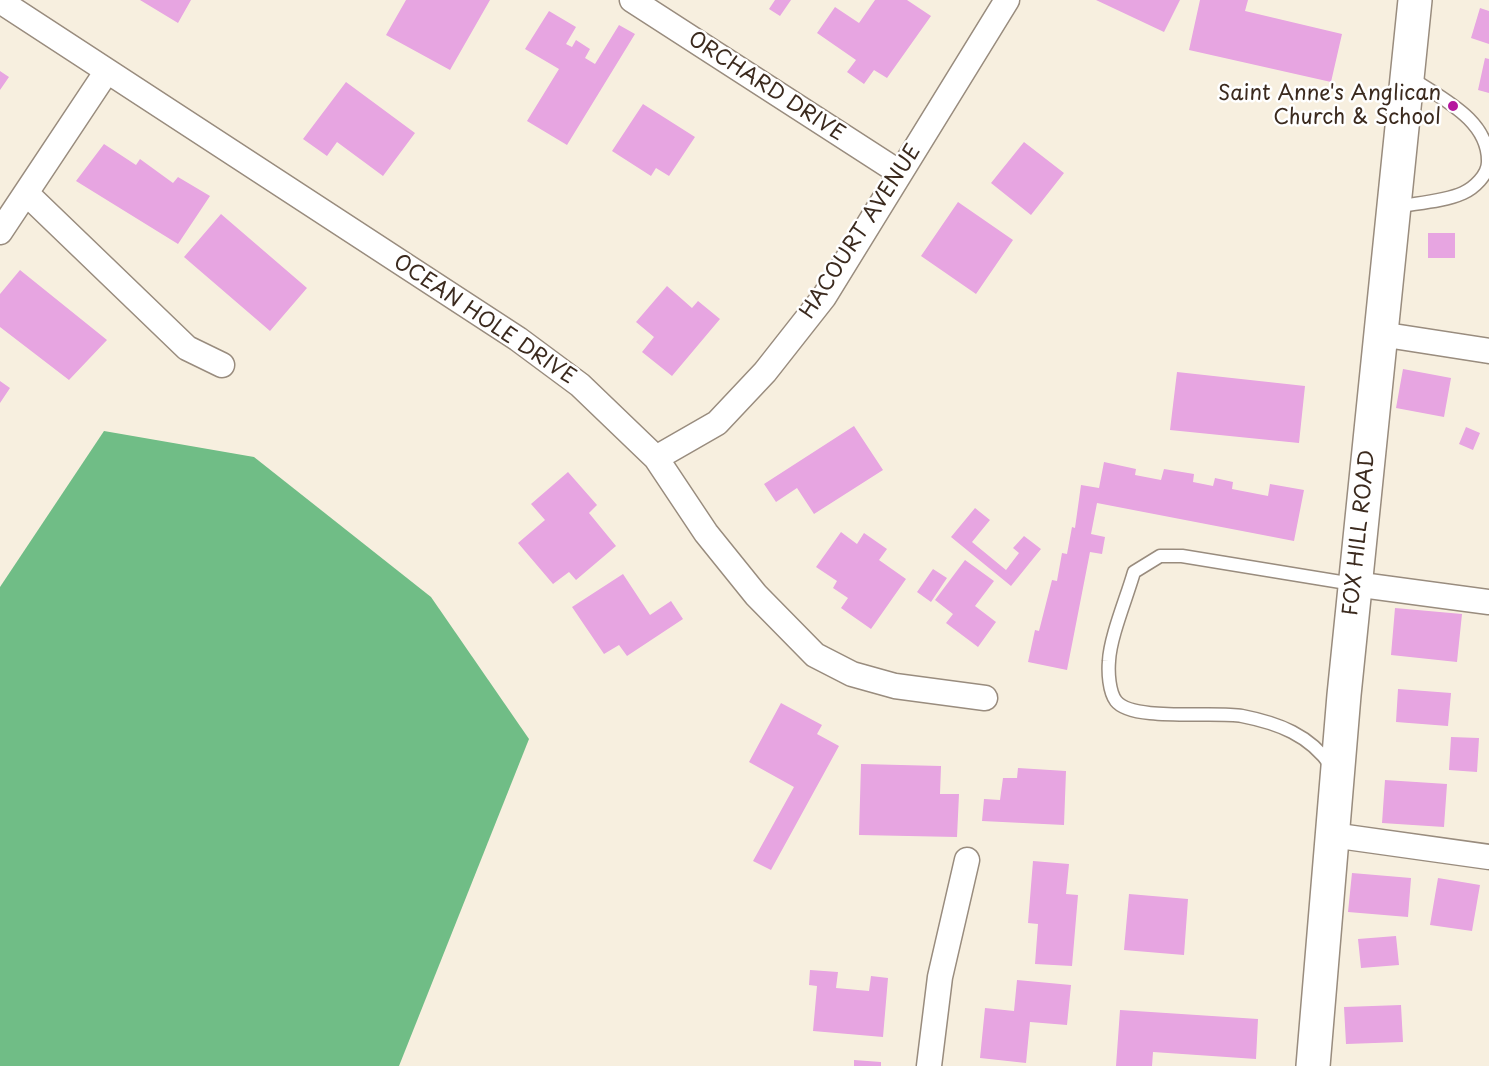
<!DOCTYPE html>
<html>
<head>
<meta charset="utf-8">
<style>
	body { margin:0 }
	canvas { display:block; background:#f7efdf }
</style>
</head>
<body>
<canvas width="1489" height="1066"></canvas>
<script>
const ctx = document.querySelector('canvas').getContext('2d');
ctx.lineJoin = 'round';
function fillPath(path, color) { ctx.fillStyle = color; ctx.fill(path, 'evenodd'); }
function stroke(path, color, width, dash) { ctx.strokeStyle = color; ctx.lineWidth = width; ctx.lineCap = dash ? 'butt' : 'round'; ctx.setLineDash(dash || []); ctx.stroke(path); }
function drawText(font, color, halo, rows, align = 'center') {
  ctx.font = font + ' "Playpen Sans",sans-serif'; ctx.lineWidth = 5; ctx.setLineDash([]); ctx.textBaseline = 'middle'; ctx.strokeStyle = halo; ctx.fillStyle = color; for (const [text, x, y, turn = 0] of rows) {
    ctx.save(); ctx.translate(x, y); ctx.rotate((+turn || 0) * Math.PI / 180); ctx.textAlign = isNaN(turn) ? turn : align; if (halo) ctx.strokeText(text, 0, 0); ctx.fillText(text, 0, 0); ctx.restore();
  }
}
const forest = new Path2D(`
	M104,431L254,457L431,597L529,739L399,1066H0V587Z`);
const building = new Path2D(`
	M140,0H191L178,23Z
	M406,0H490L450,70L386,35Z
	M775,0H791L780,16L769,9Z
	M875,0H907L931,16L887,78L874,70L864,84L847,72L856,60L817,33L835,7L859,23Z
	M1096,0H1180L1164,32Z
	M1200,0H1248L1245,11L1342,34L1331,82L1189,50Z
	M1480,8L1489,11V44L1471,38Z
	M549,11L576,27L566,44L572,47L576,40L590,49L585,58L595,64L619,25L635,34L567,145L527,121L559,69L525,49Z
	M1485,58L1489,59V93L1478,90Z
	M0,71L9,77L0,90Z
	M346,82L415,133L383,176L337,142L327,156L303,139Z
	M643,104L695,137L669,176L656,168L651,176L612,151Z
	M1024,142L1064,173L1031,215L991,183Z
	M104,144L136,165L140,159L173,183L178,177L210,196L178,244L76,181Z
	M958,202L1013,240L976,294L921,256Z
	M221,214L307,288L270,331L184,257Z
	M1428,233H1455V258H1428Z
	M20,270L107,340L69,380L0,327V294Z
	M667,286L692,308L698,301L720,319L672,376L642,352L654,337L636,322Z
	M1403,369L1451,378L1444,417L1396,408Z
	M1177,372L1305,386L1299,443L1170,430Z
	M0,381L10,388L0,403Z
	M854,426L883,470L814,514L797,488L776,502L764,484Z
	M1466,427L1480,433L1473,450L1459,444Z
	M1104,462L1136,469L1135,475L1161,480L1164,469L1194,474L1193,482L1213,486L1215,478L1233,482L1232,489L1268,496L1270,484L1304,490L1294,541L1097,503L1091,534L1105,537L1102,554L1090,552L1067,670L1028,662L1035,630L1039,631L1052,580L1057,581L1062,553L1067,554L1072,527L1075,528L1081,485L1099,488Z
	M568,472L597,505L589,513L616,546L576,580L569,572L553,584L518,543L545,520L531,504Z
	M975,508L990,520L972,542L1006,570L1019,553L1013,548L1024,536L1041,549L1011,586L951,537Z
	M841,532L857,544L864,533L887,549L879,560L906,579L871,629L841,608L848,598L833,588L837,581L816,567Z
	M965,560L994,581L975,606L996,622L978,647L946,623L953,614L935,600Z
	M933,569L947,578L931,602L917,592Z
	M623,574L650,615L671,601L683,619L627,656L619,645L604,654L572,607Z
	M1395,608L1462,614L1457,662L1391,655Z
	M1398,689L1451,693L1448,726L1396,722Z
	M781,703L822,725L817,734L839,746L771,870L753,861L794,787L749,762Z
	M1451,737L1479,738L1477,772L1449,770Z
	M861,764L941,766L940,794H959L957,837L859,835Z
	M1018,768L1066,771L1064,825L982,821L984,799L1000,800L1003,778H1017Z
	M1385,780L1447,784L1444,827L1382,823Z
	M1033,861L1069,864L1066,894L1078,895L1072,966L1035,964L1038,924L1028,923Z
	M1352,873L1411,878L1408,917L1348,912Z
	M1438,878L1480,885L1472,931L1430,925Z
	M1129,894L1188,899L1184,955L1124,950Z
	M1396,936L1399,965L1361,968L1358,939Z
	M810,970L838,972L836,988L869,991L871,976L888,978L883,1037L813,1031L817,986L809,985Z
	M1017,980L1071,985L1067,1025L1030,1022L1026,1063L980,1058L985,1008L1014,1011Z
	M1401,1005L1403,1042L1346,1044L1344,1007Z
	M1120,1010L1258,1019L1256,1059L1153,1052L1152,1066H1116Z
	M854,1060L881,1062V1066H854Z`);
const lane = new Path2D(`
	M1395,207C1416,203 1443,202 1463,193C1474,188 1488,175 1488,162C1489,120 1442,99 1411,78
	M1331,766C1310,735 1278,723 1242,716C1216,711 1132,722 1116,701C1109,692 1108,672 1109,661C1110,637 1127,597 1134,572L1160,556H1182L1353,584`);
const street = new Path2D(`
	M632,0L900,173
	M0,1L518,339L580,385L656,458L706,533L756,595L815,655L852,674L895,686L985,698
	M26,193L187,348L222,365
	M0,232L107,71
	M1380,334L1489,351
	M656,458L717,423L765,372L824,297L1007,0
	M1354,584L1489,602
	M1332,835L1489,857
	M929,1066L940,977L967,860`);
const secondary = new Path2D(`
	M1313,1066L1344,695L1415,0`);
const markers = [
	[1453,106,6,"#b5179e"]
];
const streetNames = [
	["ORCHARD DRIVE",766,87,33],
	["HACOURT AVENUE",861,232,-57],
	["OCEAN HOLE DRIVE",484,320,34],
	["FOX HILL ROAD",1360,533,-84]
];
const poiNames = [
	["Saint Anne's Anglican",1441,94],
	["Church & School",1441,118]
];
fillPath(forest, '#70bd86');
fillPath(building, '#e7a5e1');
stroke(lane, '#998c7e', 15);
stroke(street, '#998c7e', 27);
stroke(secondary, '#998c7e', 36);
stroke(lane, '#fff', 12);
stroke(street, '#fff', 24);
stroke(secondary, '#fff', 33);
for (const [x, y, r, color] of markers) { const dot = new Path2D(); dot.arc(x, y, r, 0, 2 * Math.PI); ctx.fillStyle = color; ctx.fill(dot); stroke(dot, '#fff', 2); }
drawText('21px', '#3b2a1e', '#fff', streetNames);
drawText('21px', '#3b2a1e', '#fff', poiNames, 'right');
</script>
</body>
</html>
